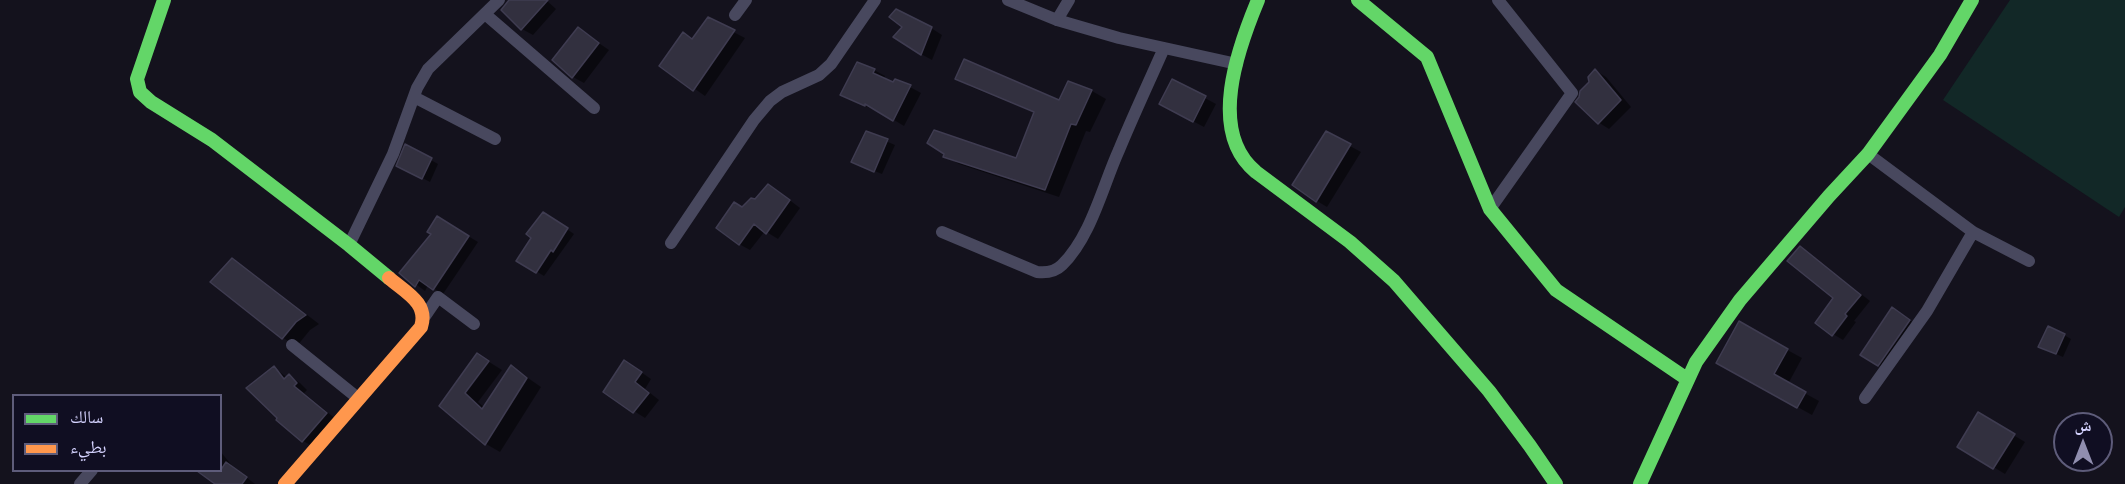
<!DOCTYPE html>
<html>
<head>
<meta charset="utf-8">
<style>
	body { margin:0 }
	#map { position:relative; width:2125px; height:484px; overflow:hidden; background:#14121d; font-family:"Fira Sans","Noto Naskh Arabic",sans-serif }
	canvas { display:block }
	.legend { position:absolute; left:12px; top:394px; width:210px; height:78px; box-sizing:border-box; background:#100e22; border:2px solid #5e5c7a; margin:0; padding:8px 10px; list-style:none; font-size:18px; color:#d3d1fd }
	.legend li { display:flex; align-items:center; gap:12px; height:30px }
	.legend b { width:30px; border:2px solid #5e5c7a }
	.north { position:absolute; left:2053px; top:412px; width:60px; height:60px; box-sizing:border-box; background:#100e22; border:2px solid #5e5c7a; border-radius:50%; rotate:0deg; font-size:16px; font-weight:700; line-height:24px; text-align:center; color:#d3d1fd }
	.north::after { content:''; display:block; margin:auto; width:21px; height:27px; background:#908eaf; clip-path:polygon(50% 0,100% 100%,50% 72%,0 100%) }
</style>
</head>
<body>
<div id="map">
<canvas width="2125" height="484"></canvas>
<ul class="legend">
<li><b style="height:8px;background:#63d668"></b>سالك</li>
<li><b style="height:8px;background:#ff974d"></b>بطيء</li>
</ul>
<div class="north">ش</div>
</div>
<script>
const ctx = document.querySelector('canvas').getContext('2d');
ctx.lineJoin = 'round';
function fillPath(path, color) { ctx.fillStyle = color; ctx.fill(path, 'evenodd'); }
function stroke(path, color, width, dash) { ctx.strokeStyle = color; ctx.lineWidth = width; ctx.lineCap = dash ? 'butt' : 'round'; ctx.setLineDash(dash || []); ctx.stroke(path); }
const green = new Path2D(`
	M2010,0H2125V207L2119,217L1943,100Z`);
const shadow = new Path2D(`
	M513,0H546L556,9L533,35L522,29Z
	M708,19L745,38L705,96L661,65L683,34L693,40Z
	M931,28L942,35L932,60L921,54Z
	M578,29L609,50L584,83L573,77L554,60Z
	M857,64L874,70L885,76L884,79L893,84L910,87L921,93L904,126L876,109V111L853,100Z
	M1596,71L1606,77L1631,107L1609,129L1598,122L1591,82Z
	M957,78L1060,102L1092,91L1106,99L1090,132L1086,131L1059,197L959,164L945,156L1017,160L1035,113L971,87Z
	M1173,81L1216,104L1204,127L1172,110Z
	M867,133L895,145L882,174L860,165Z
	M1326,133L1361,152L1327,207L1317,201Z
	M406,146L438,164L430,182L398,165Z
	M779,192L800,208L778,239L765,231L750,250L739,244L743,209L755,201Z
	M438,218L478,242L443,294L428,285L425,291L401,273L434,234Z
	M551,218L574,234L544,276L518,260Z
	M1800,248L1810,254L1870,301L1854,321L1856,322L1843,340L1833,334L1835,298Z
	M232,259L246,268L319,324L310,330L297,346L283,338Z
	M1903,316L1920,327L1889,371L1878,365Z
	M1740,324L1802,358L1788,384L1819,401L1812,415L1718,363Z
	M2064,335L2071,339L2063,357L2047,350Z
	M478,355L502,370L478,402L485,408L512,367L541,387L500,452L486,444L441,405Z
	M274,368L288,378L289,376L300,383L307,390L304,393L337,420L314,447L303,441Z
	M635,368L651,379L645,389L659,400L645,418L634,411Z
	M1978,414L2025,442L2005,474L1959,446Z
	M220,451L234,468L255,484H218L197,470H220Z`);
const building = new Path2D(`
	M509,0H548L521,30L501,10Z
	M896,9L932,27L921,55L893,37L902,27L889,17Z
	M708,17L735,30L693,91L659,66L683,32L692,39Z
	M578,27L599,43L572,78L552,60Z
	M964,59L1059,100L1068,81L1092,90L1076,125L1071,124L1045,190L943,157L944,154L927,143L934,130L1016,158L1034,112L955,79Z
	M857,62L875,69L873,73L893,82L895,79L911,85L893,121L865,104V106L840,95Z
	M1595,69L1621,100L1598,124L1575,102L1579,97L1580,91L1589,82L1588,77Z
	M1172,79L1206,96L1193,122L1159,104Z
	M866,131L888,139L874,172L851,162Z
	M1326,131L1351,144L1316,202L1292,185Z
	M405,144L432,158L422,179L396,166Z
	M768,184L790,200L766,234L754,224L739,245L716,228L734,202L742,207L751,198L755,199Z
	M543,212L568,228L553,252L551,250L536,273L516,261L531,238L526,234Z
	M437,216L469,236L433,290L419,280L415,287L399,273L431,234L427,232Z
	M1800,246L1861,295L1845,314L1847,316L1832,336L1815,323L1833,298L1787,261Z
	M232,258L306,315L296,322L282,339L210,282Z
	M1892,307L1910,320L1878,366L1860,355Z
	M1739,321L1788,349L1774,374L1806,392L1797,408L1716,363Z
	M2048,326L2065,334L2056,354L2038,347Z
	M477,353L489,361L465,393L482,409L511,365L527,378L485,445L439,406Z
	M624,360L642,372L635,382L649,393L633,413L603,392Z
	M274,366L284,379L289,374L297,383L294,386L327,413L302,442L276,420L277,418L246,388Z
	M1978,412L2015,434L1993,469L1957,447Z
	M226,462L247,477L242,484H215L197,471H220Z`);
const street = new Path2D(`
	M1008,0L1057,20L1119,38L1237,64
	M485,14L594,108
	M735,15L746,0
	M1057,20L1069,0
	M414,97L495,139
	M1868,154L1973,232L2029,261
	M1490,209L1572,93L1498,0
	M942,232L1037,272C1046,273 1055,272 1062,265C1091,237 1103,185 1119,150C1133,116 1149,82 1164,48
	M671,243L754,120L770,101L782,92L819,75L831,64L875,0
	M349,245L393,154L417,88L428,69L499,0
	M425,316L438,297L474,324
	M292,345L359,399
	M1865,398L1927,311L1973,232
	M80,484L92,470`);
const fast = new Path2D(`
	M164,0L137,79L140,92L151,102L212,140L349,245L389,278
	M1258,0C1238,48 1207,132 1256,172L1350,242L1394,281L1489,391L1530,446L1556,484
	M1358,0L1427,57L1490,209L1556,290L1687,379
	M1640,484L1696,362L1740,300L1829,196L1868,154L1940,55L1972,0`);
const slow = new Path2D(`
	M285,484L421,327C429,303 405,292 389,278`);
fillPath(green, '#122827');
fillPath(shadow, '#0007');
fillPath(building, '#32303f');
stroke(building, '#3f3c51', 1.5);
stroke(street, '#48485e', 12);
stroke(fast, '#63d668', 14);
stroke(slow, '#ff974d', 14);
</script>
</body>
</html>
